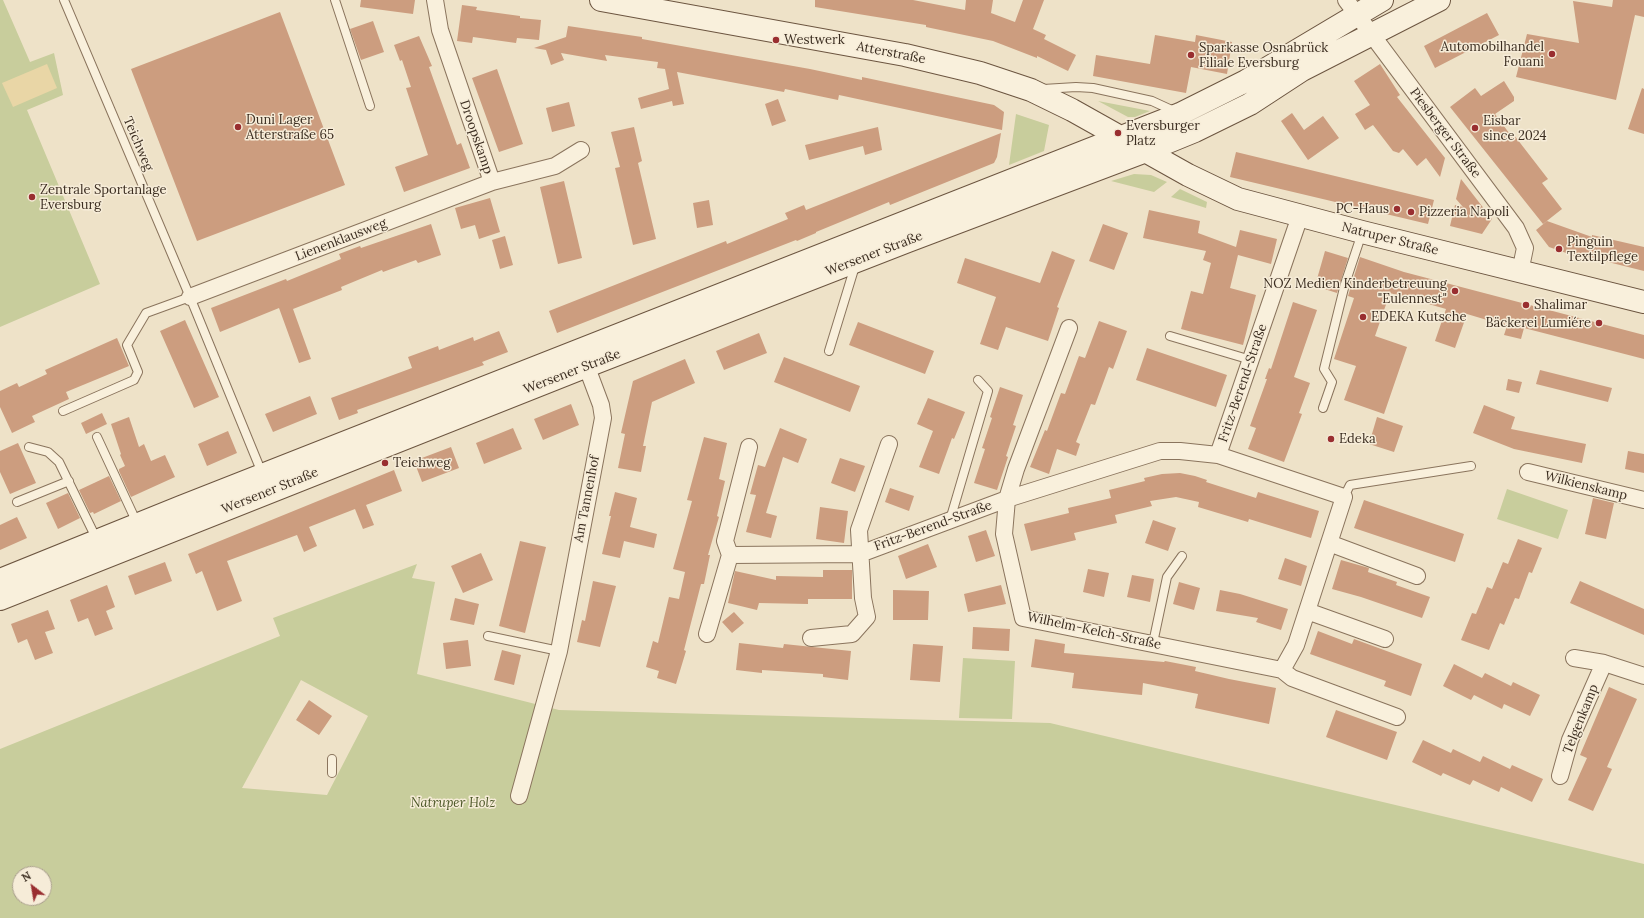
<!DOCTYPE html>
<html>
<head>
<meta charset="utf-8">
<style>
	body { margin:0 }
	#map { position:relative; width:1644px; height:918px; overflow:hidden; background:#eee2c8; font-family:Lora,serif }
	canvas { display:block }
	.north { position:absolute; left:12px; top:866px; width:40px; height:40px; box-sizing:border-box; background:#f6ecd8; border:1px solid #aba08e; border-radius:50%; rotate:329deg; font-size:11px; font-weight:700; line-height:16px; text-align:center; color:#3b2d20 }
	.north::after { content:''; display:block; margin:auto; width:14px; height:18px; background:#992e30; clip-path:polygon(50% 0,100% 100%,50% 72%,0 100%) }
</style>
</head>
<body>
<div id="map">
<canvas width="1644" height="918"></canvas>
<div class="north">N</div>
</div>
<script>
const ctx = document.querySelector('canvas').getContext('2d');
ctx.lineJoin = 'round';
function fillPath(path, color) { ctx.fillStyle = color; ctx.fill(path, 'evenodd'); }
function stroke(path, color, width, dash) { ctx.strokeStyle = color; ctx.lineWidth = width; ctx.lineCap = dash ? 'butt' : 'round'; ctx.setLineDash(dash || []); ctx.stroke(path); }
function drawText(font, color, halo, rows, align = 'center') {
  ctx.font = font + ' Lora,serif'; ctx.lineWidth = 3; ctx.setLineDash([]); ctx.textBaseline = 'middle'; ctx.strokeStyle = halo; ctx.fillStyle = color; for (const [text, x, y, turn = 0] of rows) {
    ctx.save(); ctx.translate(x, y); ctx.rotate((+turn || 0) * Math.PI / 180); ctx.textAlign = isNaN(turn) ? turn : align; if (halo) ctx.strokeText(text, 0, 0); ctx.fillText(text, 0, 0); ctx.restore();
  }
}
const green = new Path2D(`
	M0,0H3L30,62L54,53L63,95L27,110L100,284L0,327Z
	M1098,101L1150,111L1135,117H1128Z
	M1016,114L1049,125L1044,151L1009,165Z
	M1134,174L1151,175L1167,182L1154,192L1111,181Z
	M1180,189L1207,202L1206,208L1171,197Z
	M1507,489L1568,510L1558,539L1497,519Z
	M417,564L412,578L435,582L417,674L559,710L1050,723L1644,864V918H0V749L280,636L273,618ZM301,680L368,716L327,795L242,788ZM20,874H44V898H20Z
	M963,658L1015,661L1012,719L959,718Z`);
const sand = new Path2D(`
	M47,64L57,88L13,107L2,83Z`);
const building = new Path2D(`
	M361,0H415L413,14L360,7Z
	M815,0H913L965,10L966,0H993L991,13L1015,22L1023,0H1044L1033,29L1046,35L1044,39L1076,55L1068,71L1037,56V58L993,41L926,27V25L815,7Z
	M1613,0H1644V17L1635,15L1616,100L1516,77L1527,34L1579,43L1573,1L1612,7Z
	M462,5L477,7L476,10L520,16V18L541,20L539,40L517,38L516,43L473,37L472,43L457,41Z
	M280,12L345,185L197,241L131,69Z
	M1487,13L1499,35L1435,68L1424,46Z
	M373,21L384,52L361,60L350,29Z
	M568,26L642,37V39L810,69L862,80V77L994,105L1004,112L1002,130L839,95L838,100L785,89L784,92L677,72L684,104L673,106L672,101L641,109L638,98L669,89L665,69L657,68L658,62L605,55L607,61L561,53L564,60L551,65L546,50L534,48L566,37Z
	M1155,35L1195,42L1196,35L1232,42L1227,74L1191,67L1186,93L1093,76L1096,55L1150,64Z
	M419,36L432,66L429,67L457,145L461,143L470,168L404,192L395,167L428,155L406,88L411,87L402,60L400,61L394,45Z
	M1380,64L1400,95L1397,97L1445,158L1440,177L1426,158L1417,166L1403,149L1399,153L1393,151L1373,125L1365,130L1355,114L1370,105L1354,81Z
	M497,69L523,144L499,152L472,78Z
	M1504,81L1514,97V101L1495,114L1512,137L1514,135L1548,179L1542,183L1562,209L1543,224L1450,107L1475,88L1481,96Z
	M1642,88L1644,89V134L1628,129Z
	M778,99L786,121L772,126L765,104Z
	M569,102L575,126L552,132L546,108Z
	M1292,113L1304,130L1323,116L1339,138L1308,160L1281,121Z
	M634,127L642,161L638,163L656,239L633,245L615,168L620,167L611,132Z
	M878,127L882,150L865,155L863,146L809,160L805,145Z
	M1001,133L997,157L994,163L890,205L889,202L816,232V233L797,241L796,240L557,333L549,311L726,241L727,244L788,219L785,213L804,205L806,210Z
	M1236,152L1434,200L1428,224L1230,177Z
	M1461,179L1492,219L1482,234L1450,226L1455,205L1463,207L1456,199Z
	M564,181L582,258L558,264L540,187Z
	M490,198L500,232L479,239L475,225L461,229L455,208Z
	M709,200L713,225L697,228L693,203Z
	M1149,210L1200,221L1198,233L1236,247L1240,230L1277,239L1271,264L1238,255L1230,288L1256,295L1243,345L1181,329L1191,291L1203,294L1211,263L1203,260L1206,251L1143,238Z
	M1547,221L1592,237V235L1644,247V271L1576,254L1575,256L1549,247L1536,230Z
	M431,224L441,255L418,263L416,260L383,272L382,270L341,287L342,290L293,309L311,359L299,363L279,308L220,332L211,308L286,279L287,281L341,259L339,254L360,246L361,248Z
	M1103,224L1128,233L1114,270L1089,261Z
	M505,236L513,265L500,269L492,240Z
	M1052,251L1075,260L1057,307L1059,308L1048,341L1006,327L998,350L980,344L996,297L957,283L965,258L1040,283Z
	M1325,251L1348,258L1337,293L1315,286Z
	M1360,257L1404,272L1644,335V359L1524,328L1521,339L1504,335L1507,326L1467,314L1455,348L1435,341L1446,309L1390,293L1375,336L1407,347L1384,414L1344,400L1356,366L1334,359L1354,298L1348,296Z
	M1293,302L1317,310L1294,377L1310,383L1299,413L1302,414L1284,462L1248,449L1256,428L1250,426L1267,379H1265L1269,368L1271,369Z
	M185,320L219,397L194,408L160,331Z
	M1099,321L1127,331L1113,369L1109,367L1095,405L1091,404L1076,442L1080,444L1076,456L1057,449L1049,474L1030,467L1045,430L1047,431L1061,393L1065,394L1079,356L1085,358Z
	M858,322L934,351L925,374L849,345Z
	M499,331L508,352L482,362L484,365L357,410L358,413L339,420L331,398L412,368L408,357L438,346L439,350L473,337L474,341Z
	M759,333L767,353L724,370L716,351Z
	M117,338L129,366L66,392L69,399L32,416L35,422L12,433L0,407V391L17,383L19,387L47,374L45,370Z
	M1147,348L1227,375L1216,407L1136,380Z
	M784,357L860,386L850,412L774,382Z
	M685,359L695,383L652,402L643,446H646L641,472L618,468L625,434L621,433L633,381Z
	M1540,370L1612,388L1608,402L1536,384Z
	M1508,379L1522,382L1519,393L1506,390Z
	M1000,387L1023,395L1013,425L1016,426L1006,456L1008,457L997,490L974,483L985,449L982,448L992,418L990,417Z
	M310,396L317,414L273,432L265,414Z
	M928,398L965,412L954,439L952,438L939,474L919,467L933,431L917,424Z
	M571,404L579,425L543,440L534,419Z
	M1484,405L1515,417L1511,429L1586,444L1582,463L1514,449L1473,433Z
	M102,413L107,424L86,434L81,423Z
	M129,417L139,447L144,444L151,461L165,455L175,477L131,497L119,471V469L125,466L120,455L121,454L111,424Z
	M1377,417L1403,426L1394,452L1369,444Z
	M513,428L522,449L484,464L476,443Z
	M780,428L807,439L798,463L783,457L766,513L777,516L771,538L746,532L756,495L750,494L758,465L765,467Z
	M228,431L237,453L207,466L198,444Z
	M704,437L727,443L719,479L725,481L717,516L719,517L708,555H710L704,584H701L684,650L686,651L676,684L657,678L659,671L646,667L653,641L658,643L669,597L679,599L685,572L673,569L692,501L687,500Z
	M18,443L36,483L10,494L0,472V451Z
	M451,447L459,468L422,482L414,461Z
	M1628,451L1644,454V473L1625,469Z
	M840,458L865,466L855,492L831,483Z
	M394,470L402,491L366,505L374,525L363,529L355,509L309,527L317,546L304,552L297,535L227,561L242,601L217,611L202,571L196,574L188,554Z
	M1180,473L1195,476L1207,480L1206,482L1256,498L1258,492L1319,511L1311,538L1249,519L1248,522L1198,507L1199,502L1176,497L1150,501L1152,506L1115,515L1117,523L1074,533L1076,540L1031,551L1024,524L1069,513L1068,508L1111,498L1109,490L1145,481L1144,478L1162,474Z
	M109,476L121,501L94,514L93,512L90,513L79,490Z
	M890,488L914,496L909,511L885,502Z
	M615,492L637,498L630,527L657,534L654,548L624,541L620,558L602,554L611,516H609Z
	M68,493L80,518L58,529L46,503Z
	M1593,498L1614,503L1606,539L1585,534Z
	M1364,500L1464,534L1455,562L1354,528Z
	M820,507L848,511L844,543L816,539Z
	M17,517L27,538L0,550V525Z
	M1153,520L1176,528L1168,551L1145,543Z
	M986,530L995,556L976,562L968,536Z
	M1518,539L1542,548L1532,573L1529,572L1519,599L1515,598L1504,625L1500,623L1489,650L1461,640L1472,613L1476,614L1487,587L1492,589L1503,562L1508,564Z
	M520,541L546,547L525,633L499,626Z
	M928,544L937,567L906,579L898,556Z
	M481,553L493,580L463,593L451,566Z
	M1285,558L1307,566L1301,586L1278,579Z
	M1341,560L1369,568L1368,572L1397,582L1396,585L1430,597L1422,618L1361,597L1332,589Z
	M165,562L172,581L135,595L128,576Z
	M1088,569L1109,573L1104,597L1083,592Z
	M823,570H852V599H808V604L759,603L757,610L728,603L735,571L776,580V576L823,577Z
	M1132,575L1154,579L1150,602L1127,597Z
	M593,581L616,586L600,647L577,642L582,620L585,621Z
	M1580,581L1644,609V635L1570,603Z
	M1179,582L1200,588L1194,610L1173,604Z
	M107,585L115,607L106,611L113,629L95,636L88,618L78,622L70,600Z
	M1001,585L1006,604L968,612L964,594Z
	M893,590L929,591L928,620H893Z
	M1220,590L1240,594L1288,609L1281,630L1256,622L1258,618L1216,611Z
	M455,598L479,604L474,625L450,620Z
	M48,610L55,629L45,632L53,653L35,660L27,639L18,643L11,624Z
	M734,612L744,623L732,633L722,622Z
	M973,627L1010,629L1009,651L972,649Z
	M1318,631L1352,644L1354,639L1422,664L1411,696L1384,686L1386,681L1310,654Z
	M1035,639L1065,644L1064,653L1164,662L1165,661L1196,667L1195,671L1229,679L1276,688L1269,724L1195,708L1198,694L1143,683L1142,695L1072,688L1074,673L1031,667Z
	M468,640L471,666L446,669L443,643Z
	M739,643L783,648L784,644L851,651L848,680L823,677V674L762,670V673L736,670Z
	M913,644L943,646L940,682L910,680Z
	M502,650L521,655L514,685L494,680Z
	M1454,664L1482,678L1485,673L1511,686L1513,682L1540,695L1530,716L1504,704L1502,709L1474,695L1471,700L1443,686Z
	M1609,687L1637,699L1607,767L1612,769L1593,811L1568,800L1587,758L1580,755Z
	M309,700L332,716L319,735L296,720Z
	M1336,710L1397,732L1387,760L1326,737Z
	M1423,740L1451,753L1453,749L1480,762L1483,756L1510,769L1512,765L1543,779L1532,802L1501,787L1499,792L1473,780L1470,785L1443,773L1441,776L1412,762Z`);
const lane = new Path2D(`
	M64,0L190,297L262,473
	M335,0L370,106
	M1043,89L1076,87L1093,88L1152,101L1176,112
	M1170,336L1251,360
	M829,351L855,266
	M1323,408L1332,382L1324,369L1345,284L1362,233
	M63,411L134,380L138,372L127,345L146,313L190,297
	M97,437L137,523
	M29,447L48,452L59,462L97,540
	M1344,497L1350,485L1471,466
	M17,502L69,481
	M950,520L988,391L978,380
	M488,636L559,651
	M1153,643L1167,577L1182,556
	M332,759V773`);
const street = new Path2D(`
	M435,0L440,30L492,182L555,166L581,150
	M1346,0L1516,228L1525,248L1520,272
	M190,297L492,182
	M1069,328L1016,469L1007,499L1004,534L1023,618L1282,670L1292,678L1397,717
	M1218,455L1300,216
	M1528,472L1644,500
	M1329,543L1417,576
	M730,555L860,554L1007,499L1160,451H1180L1218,455L1344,497L1296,645L1282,670
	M1307,611L1385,639
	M707,634L730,555L725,541L749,447
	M811,638L852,634L867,617L863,598L859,530L889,444
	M1574,658L1604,663L1644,676
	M1560,776L1570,740L1604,663
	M519,796L559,651L603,418L601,405L583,357`);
const secondary = new Path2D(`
	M601,0L905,55L980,73L1031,90L1072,110L1188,175L1238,199L1362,232L1644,302
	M0,580L181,507L1180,114L1246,81L1382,0
	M0,599L587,366L908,241L1146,151L1195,131L1250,104L1302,70L1439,0`);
const markers = [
	[776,40,4,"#992e30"],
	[1552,54,4,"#992e30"],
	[1191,55,4,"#992e30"],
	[238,127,4,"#992e30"],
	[1475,128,4,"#992e30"],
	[1118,133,4,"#992e30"],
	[32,197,4,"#992e30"],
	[1397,209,4,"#992e30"],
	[1411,212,4,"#992e30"],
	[1559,249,4,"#992e30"],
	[1455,291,4,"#992e30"],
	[1526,305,4,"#992e30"],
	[1363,317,4,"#992e30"],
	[1599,323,4,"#992e30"],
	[1331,439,4,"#992e30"],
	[385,463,4,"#992e30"]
];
const poiNames = [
	["Westwerk",784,40],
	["Automobilhandel",1544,47,"right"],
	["Fouani",1544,62,"right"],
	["Sparkasse Osnabrück",1199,48],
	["Filiale Eversburg",1199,63],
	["Duni Lager",246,120],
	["Atterstraße 65",246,135],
	["Eisbar",1483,121],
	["since 2024",1483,136],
	["Eversburger",1126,126],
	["Platz",1126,141],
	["Zentrale Sportanlage",40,190],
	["Eversburg",40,205],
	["PC-Haus",1389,209,"right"],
	["Pizzeria Napoli",1419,212],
	["Pinguin",1567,242],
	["Textilpflege",1567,257],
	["NOZ Medien Kinderbetreuung",1447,284,"right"],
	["\"Eulennest\"",1447,299,"right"],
	["Shalimar",1534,305],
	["EDEKA Kutsche",1371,317],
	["Bäckerei Lumiére",1591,323,"right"],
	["Edeka",1339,439],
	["Teichweg",393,463]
];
const streetNames = [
	["Atterstraße",891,53,11],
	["Piesberger Straße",1445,133,53],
	["Droopskamp",476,137,71],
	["Teichweg",138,144,67],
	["Natruper Straße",1390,239,14],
	["Lienenklausweg",341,240,-21],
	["Wersener Straße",874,254,-21],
	["Wersener Straße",572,372,-21],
	["Fritz-Berend-Straße",1243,383,-71],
	["Wilkienskamp",1586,486,14],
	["Wersener Straße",270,491,-22],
	["Am Tannenhof",587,499,-79],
	["Fritz-Berend-Straße",933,526,-20],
	["Wilhelm-Kelch-Straße",1094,631,12],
	["Telgenkamp",1581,719,-68]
];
const parkNames = [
	["Natruper Holz",453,803]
];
fillPath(green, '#c8cd9c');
fillPath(sand, '#e9d6a6');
fillPath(building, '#cc9d7f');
stroke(lane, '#8a745d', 10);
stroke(street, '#8a745d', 18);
stroke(secondary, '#6c5540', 24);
stroke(lane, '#f9f0dc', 8);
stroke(street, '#f9f0dc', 16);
stroke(secondary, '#f9f0dc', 22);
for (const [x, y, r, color] of markers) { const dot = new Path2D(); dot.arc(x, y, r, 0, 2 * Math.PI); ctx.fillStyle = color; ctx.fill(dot); stroke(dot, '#f6ecd8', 1.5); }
drawText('13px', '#3b2d20', '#f6ecd8', poiNames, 'left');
drawText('13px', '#3b2d20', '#f6ecd8', streetNames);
drawText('italic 13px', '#4c5727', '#f6ecd8', parkNames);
</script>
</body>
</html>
